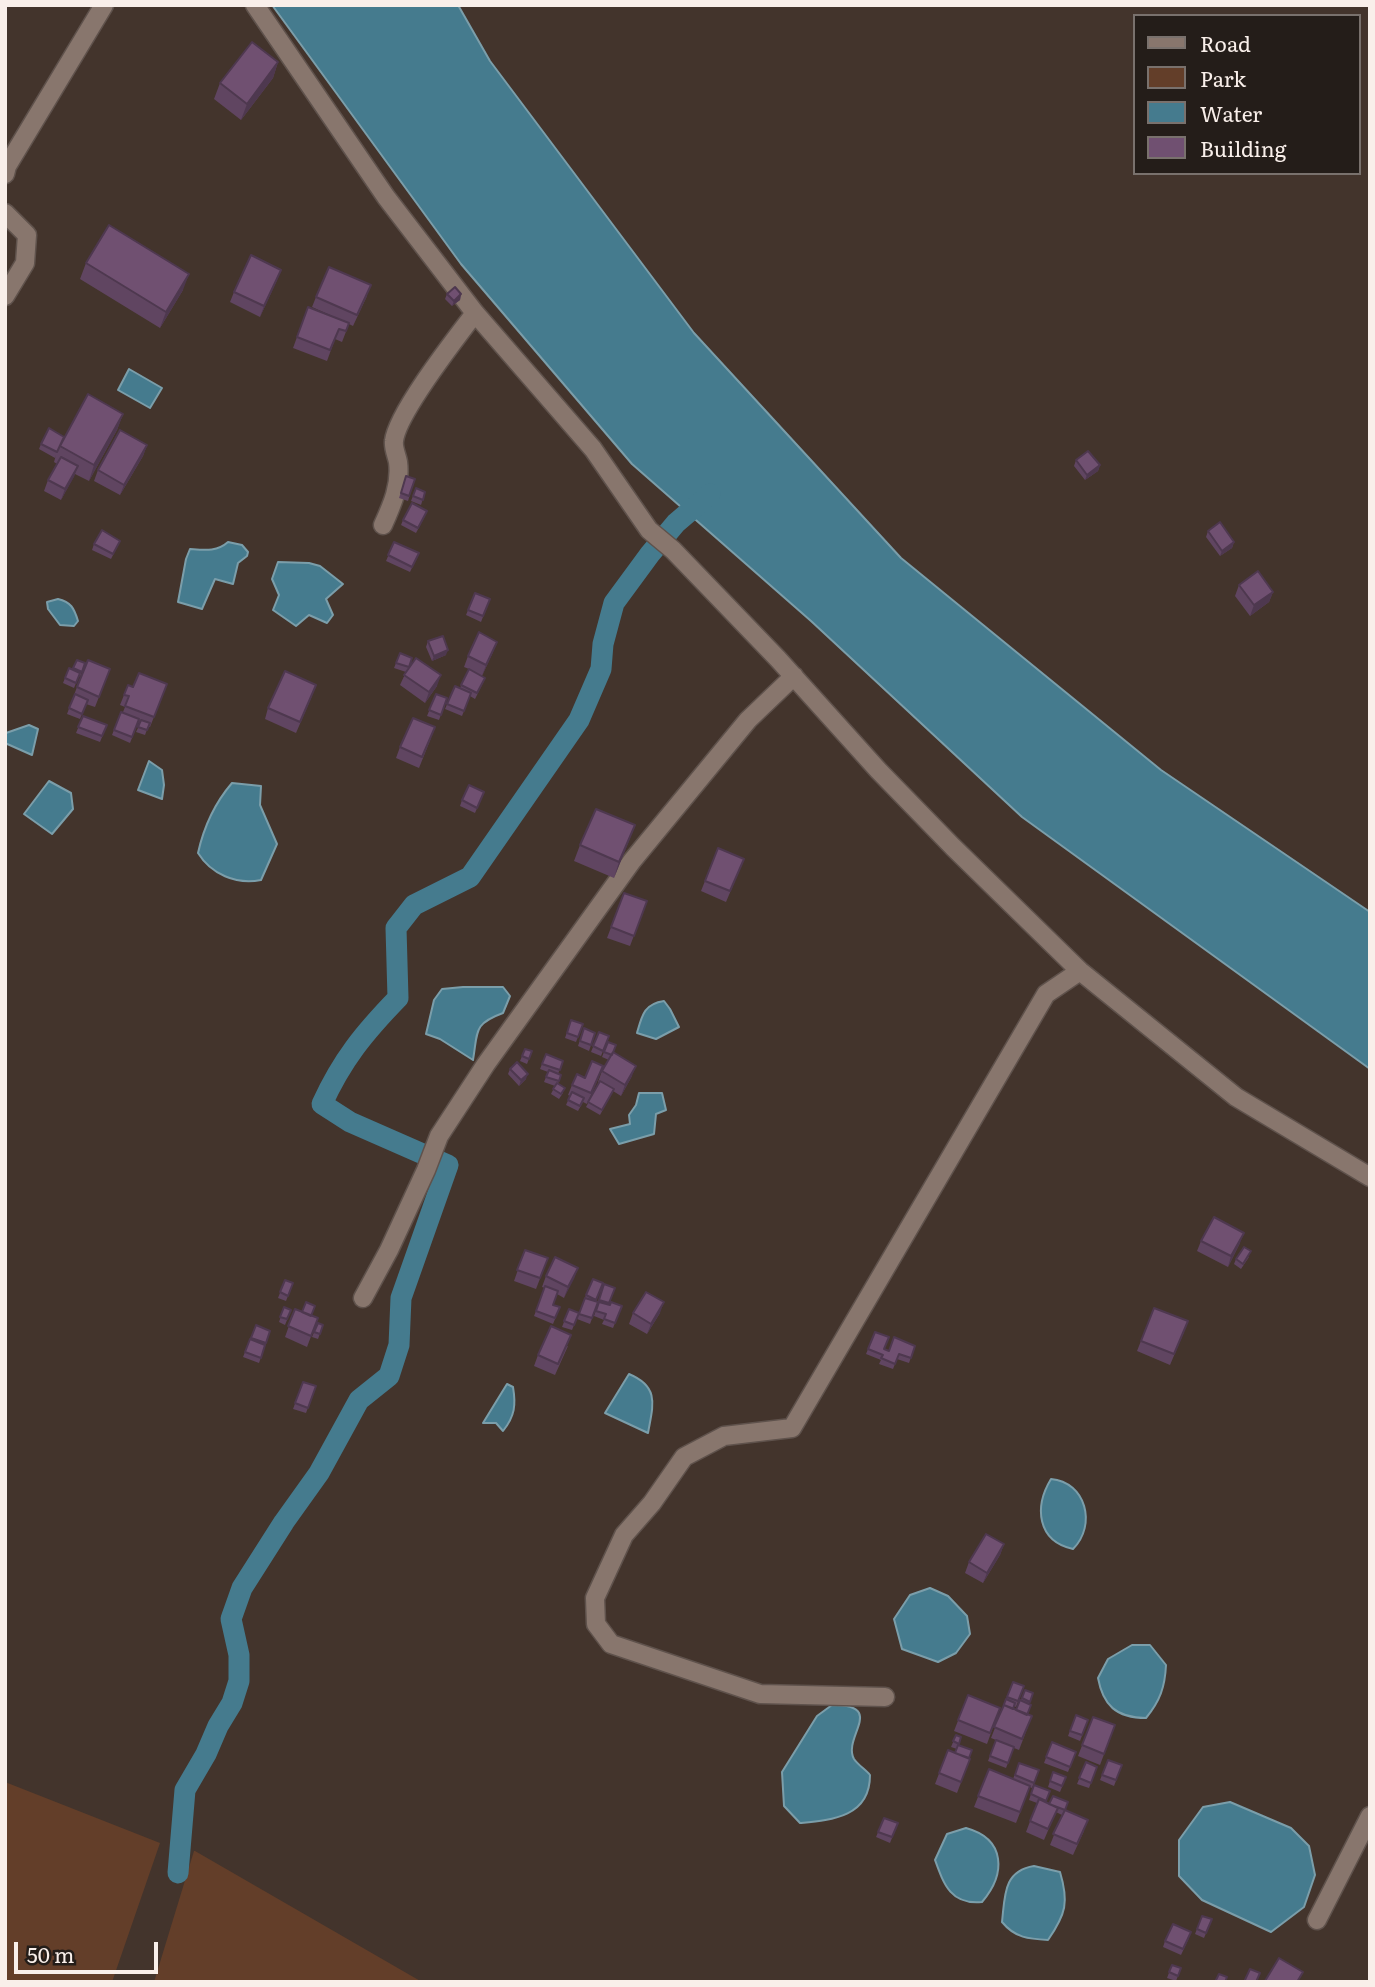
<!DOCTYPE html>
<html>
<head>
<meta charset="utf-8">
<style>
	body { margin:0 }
	#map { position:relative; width:1375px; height:1987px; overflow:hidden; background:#43342c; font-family:Literata,serif }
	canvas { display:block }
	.frame { position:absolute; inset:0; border:7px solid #f9efea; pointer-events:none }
	.legend { position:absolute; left:1133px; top:14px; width:228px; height:161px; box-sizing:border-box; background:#241d19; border:2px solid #79716d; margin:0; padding:9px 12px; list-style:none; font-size:21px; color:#f9efea }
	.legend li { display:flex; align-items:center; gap:14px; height:35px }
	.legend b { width:35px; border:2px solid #79716d }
	.scale { position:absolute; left:14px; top:1942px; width:144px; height:32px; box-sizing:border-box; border:4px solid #f9efea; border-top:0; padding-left:9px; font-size:21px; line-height:24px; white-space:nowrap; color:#f9efea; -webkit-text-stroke:5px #241d19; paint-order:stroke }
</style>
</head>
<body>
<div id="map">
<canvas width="1375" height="1987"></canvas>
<div class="frame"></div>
<ul class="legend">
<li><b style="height:9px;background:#88766d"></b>Road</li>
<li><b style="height:19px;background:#633e29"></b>Park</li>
<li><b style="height:19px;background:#457b8e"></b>Water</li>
<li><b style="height:19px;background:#705071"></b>Building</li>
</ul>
<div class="scale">50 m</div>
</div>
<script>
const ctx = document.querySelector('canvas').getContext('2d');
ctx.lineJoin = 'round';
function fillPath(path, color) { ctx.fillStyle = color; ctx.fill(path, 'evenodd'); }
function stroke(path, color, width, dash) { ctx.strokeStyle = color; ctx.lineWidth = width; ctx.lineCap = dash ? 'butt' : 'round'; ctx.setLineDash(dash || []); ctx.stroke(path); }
const green = new Path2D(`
	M5,1782L160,1843L112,1982H5Z
	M194,1851H195L422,1982H154Z`);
const water = new Path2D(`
	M272,5H458L490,61L694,333L901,558L1161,770L1370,912V1069L1022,817L811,621L632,464L461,264Z
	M129,369L162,388L150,408L118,390Z
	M228,542L242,545L248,552L247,556L238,563L233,584L215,579L202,609L178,602L186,559L190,549C204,550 217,552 228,542Z
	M278,562L309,563L320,566L343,584L326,599L333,615L327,623L309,615L296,626L273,610L279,595L272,579Z
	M58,599C71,602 74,608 78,621L74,626L60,625L48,609L47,602Z
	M29,725L38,729L32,755L5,743L6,733Z
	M149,761L162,770L164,785L162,799L138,790Z
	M49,781L71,793L73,809L52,834L24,814Z
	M232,783L261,786L260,805L277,844L261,880C236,885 211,874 198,853C204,826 214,804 232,783Z
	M463,987H503L510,996L503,1013C473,1024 478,1031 473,1060L440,1039L426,1034L434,1000L442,989Z
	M664,1001L670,1009L679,1027L656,1039L637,1033C642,1015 644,1004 664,1001Z
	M639,1093H662L666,1110L656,1114L654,1134L619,1144L610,1129L630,1124L629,1115L636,1105Z
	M629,1374C660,1387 653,1405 648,1433L605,1413Z
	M507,1384L513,1387C516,1405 515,1416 503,1431L496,1423H483Z
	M1051,1479C1086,1482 1097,1525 1073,1549C1037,1541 1034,1507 1051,1479Z
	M930,1588L948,1596L967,1616L970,1634L956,1653L938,1662L902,1649L894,1619L910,1595Z
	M1132,1645H1150L1166,1665C1165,1687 1160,1701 1146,1718C1116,1718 1103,1705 1098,1678L1108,1659Z
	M832,1705C887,1705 842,1737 854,1759C858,1765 866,1770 870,1775C870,1817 832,1820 800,1823L784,1806L782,1772L817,1716Z
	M1230,1802L1291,1828L1309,1846L1315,1875L1304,1907L1271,1932L1202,1900L1179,1876V1840L1203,1807Z
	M966,1828C1006,1839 1006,1874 982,1902C951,1905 944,1885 935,1860L947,1834Z
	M1034,1866L1060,1872C1069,1902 1066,1914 1048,1940C1029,1939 1015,1938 1002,1922C1005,1896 1003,1871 1034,1866Z`);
const canal = new Path2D(`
	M178,1873L185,1790L206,1754L218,1726L232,1703L239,1681V1655L231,1619L242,1588L284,1522L319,1473L359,1400L389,1376L399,1345L401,1298L448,1165L350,1122L322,1104C342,1060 364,1033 398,998L396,928L414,905L470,877L579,720L601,669L603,644L614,603L650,554L676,523L710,494`);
const minor = new Path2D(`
	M255,5L386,197L475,313L593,449L649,530L673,550L778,659L878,770L953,847L1080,971L1236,1097L1370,1177
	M5,174L7,166L104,5
	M5,213L27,235L25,263L5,296
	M383,525C392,505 401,485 398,462C397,456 393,448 394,441C397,413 456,338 475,313
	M363,1298L389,1250L426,1170L439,1136L486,1064L632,861L748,720L794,676
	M885,1697L760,1694L611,1644L596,1624L595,1598L624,1535L652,1503L684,1457L724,1436L792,1428L1046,994L1080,971
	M1317,1920L1370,1816`);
const wall = new Path2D(`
	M278,62L273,78L241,120L214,99L220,83Z
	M86,263L183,290L160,328L80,279Z
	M277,280L260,317L230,302L234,292Z
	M447,294H461L460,300L452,306L445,299Z
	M367,296L353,326L349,324L342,342L335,339L327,361L293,348L308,307L332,316L312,307L316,297Z
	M123,414L117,430L89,481L75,474L61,500L44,491L48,480L57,464L54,462L56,455L55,458L39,449L41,444L64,437Z
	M147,445L143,456L120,495L94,481L98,470Z
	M1076,460L1100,465L1098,471L1085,480L1074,466Z
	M406,476L415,479L408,501L399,498Z
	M416,488L425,492L421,505L411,501Z
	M425,516L416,533L401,525L403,520Z
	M1208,531L1234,542L1232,548L1220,556L1206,537Z
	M120,541L111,559L92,550L94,544Z
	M394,542L419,553L410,572L386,561Z
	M1239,585L1273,592L1269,602L1250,616L1235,596Z
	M475,593L490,599L481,622L466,615Z
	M428,641L446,655L432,661L426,647Z
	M493,652L482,676L485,678L483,683L475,699L470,696L462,716L445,709L455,686L460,688L469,669L464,667L468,656Z
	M400,653L412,658L409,669L437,686L425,703L400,685L406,672L394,668Z
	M77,660L85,663L80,677L79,676L74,688L63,683L69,668L73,670Z
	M110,669L95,707L86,704L80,719L67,714L77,687Z
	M167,684L150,727H148L145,735L136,732L140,724L138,723L130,743L112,735L121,712H123L125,707L120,705L128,685L133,687Z
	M436,694L447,698L439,720L427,716Z
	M312,696L296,733L265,719L268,708Z
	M83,716L107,725L100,742L76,733Z
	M431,738L419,768L396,758L400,747Z
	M484,792L475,813L460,806L462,800Z
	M635,825L614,878L574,861L580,845Z
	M740,869L726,902L701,891L705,881Z
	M624,893L647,901L630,946L607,938Z
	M571,1020L583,1024L576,1042L565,1038Z
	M584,1028L595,1033L589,1051L578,1046Z
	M599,1032L609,1036L601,1056L591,1052Z
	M608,1042L614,1052L632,1076L621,1096L613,1091L600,1115L586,1107L599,1083L598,1082L602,1071L609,1060L602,1057Z
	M525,1049L532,1051L527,1064L520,1061Z
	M546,1054L563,1061L558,1074L561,1075L558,1084L563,1093L559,1099L551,1094L555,1086L544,1082L548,1072L540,1069Z
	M510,1069L526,1079L519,1086L508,1074Z
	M599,1077L587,1104L583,1102L578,1111L566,1105L570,1096L568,1095L572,1085L585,1078Z
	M1201,1241L1240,1243L1228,1267L1197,1251Z
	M525,1250L548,1258L536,1289L514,1281Z
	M1249,1257L1241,1269L1234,1264L1236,1259Z
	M578,1268L564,1298L557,1294L553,1305L560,1307L553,1324L534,1316L545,1288L542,1287L546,1276Z
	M285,1280L293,1283L286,1301L278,1298Z
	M603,1283L596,1301L598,1302L604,1284L615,1288L608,1305L622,1306L613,1328L602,1324L604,1320L594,1316L598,1305H597L590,1324L577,1319L586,1295Z
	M284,1307L291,1310L285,1325L279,1322Z
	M1154,1308L1184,1332L1170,1365L1137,1351Z
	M295,1309L318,1318L307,1347L285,1337Z
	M569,1309L579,1313L572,1330L562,1327Z
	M633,1313H660L647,1334L629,1324Z
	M318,1323L323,1325L318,1339L312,1337Z
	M256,1325L270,1331L259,1363L243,1357Z
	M875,1332L884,1349L889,1351L915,1346L909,1363L897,1359L893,1369L879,1364L881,1360L866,1354Z
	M568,1346L555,1375L534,1366L538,1355Z
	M303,1382L316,1386L306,1413L293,1409Z
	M1004,1544L1000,1555L983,1583L965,1573L969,1562Z
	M1013,1682L1024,1686L1016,1707L1014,1706L1013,1709L1016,1710L1022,1698L1033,1693L1029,1704L1027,1715L1032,1716L1019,1750L1014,1748L1006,1768L988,1761L996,1740L991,1738Z
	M968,1695L1000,1708L987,1744L954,1731Z
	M1076,1715L1088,1720L1080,1741L1068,1736Z
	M1093,1717L1115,1725L1100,1765L1078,1756Z
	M956,1735L961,1737L959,1745L970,1759L957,1793L935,1784L948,1750L955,1753L957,1749L951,1747Z
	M1052,1742L1076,1752L1068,1772L1044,1763Z
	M1108,1760L1122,1765L1114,1786L1100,1780Z
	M1086,1762L1097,1767L1089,1788L1077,1784Z
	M1019,1763L1039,1770L1032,1788L1030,1787L1016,1823L974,1807L989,1769L1013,1779Z
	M1053,1772L1066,1777L1060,1792L1048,1787Z
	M1034,1785L1050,1791L1046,1802L1065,1810L1084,1831L1073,1855L1050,1845L1062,1815L1056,1812L1044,1840L1026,1832L1037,1803L1029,1800Z
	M884,1818L898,1823L890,1843L876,1837Z
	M1202,1916L1212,1919L1204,1938L1195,1934Z
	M1189,1938L1181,1955L1163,1947L1165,1941Z
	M1172,1965L1181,1968L1176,1981L1167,1978Z`);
const shadedWall = new Path2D(`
	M278,62L273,78L241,120L247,104Z
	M281,270L277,280L260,317L264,306Z
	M189,274L183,290L160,328L166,312Z
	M461,294L460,300L452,306L454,301Z
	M123,414L117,430L89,481L94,465Z
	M147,445L143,456L120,495L124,485Z
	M1100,465L1098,471L1085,480L1087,475Z
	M78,466L74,477L61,500L65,489Z
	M1234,542L1232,548L1220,556L1222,551Z
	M1273,592L1269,602L1250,616L1254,605Z
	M497,642L493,652L482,676L486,665Z
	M448,650L446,655L432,661L434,656Z
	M441,675L437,686L425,703L429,692Z
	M635,825L629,841L614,878L619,862Z
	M636,1066L632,1076L621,1096L625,1085Z
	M528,1074L526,1079L519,1086L521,1080Z
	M1244,1233L1240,1243L1228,1267L1231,1256Z
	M578,1268L574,1279L564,1298L568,1287Z
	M664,1302L660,1313L647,1334L651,1324Z
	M1004,1544L1000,1555L983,1583L987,1573Z`);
const building = new Path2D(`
	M252,42L278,62L247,104L220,83Z
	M109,225L189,274L166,312L86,263Z
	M251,255L281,270L264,306L234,292Z
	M329,267L371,285L357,315L316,297Z
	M455,287L461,294L454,301L447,294Z
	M308,307L349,323L346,331L339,329L330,350L297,337Z
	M88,394L123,414L94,465L60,446Z
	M49,428L64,437L57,452L41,444Z
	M120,430L147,445L124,485L98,470Z
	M1088,451L1100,465L1087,475L1076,460Z
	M61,457L78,466L65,489L48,480Z
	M406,476L415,479L409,496L401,493Z
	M416,488L425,492L423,500L413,496Z
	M412,503L427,511L418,528L403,520Z
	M1220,522L1234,542L1222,551L1208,531Z
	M102,530L120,541L113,554L94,544Z
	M394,542L419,553L412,567L388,555Z
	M1258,571L1273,592L1254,605L1239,585Z
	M475,593L490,599L483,616L468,610Z
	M479,632L497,642L486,665L468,656Z
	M443,636L448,650L434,656L428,641Z
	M400,653L412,658L409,667L396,663Z
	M416,658L441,675L429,692L404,675Z
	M77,660L85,663L82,672L73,668Z
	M88,660L110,669L99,697L77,687Z
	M69,668L80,673L76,683L65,678Z
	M469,669L485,678L477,693L461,685Z
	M285,671L316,685L300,722L268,708Z
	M139,673L167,684L154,717L125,706L129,696L124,695L128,685L133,687Z
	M455,686L471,693L464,711L447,704Z
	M75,694L88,700L82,714L69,708Z
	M436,694L447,698L441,715L429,710Z
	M121,712L139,719L132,737L114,730Z
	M83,716L107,725L102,736L78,727Z
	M413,718L435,727L422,757L400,747Z
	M141,720L150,723L147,730L138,727Z
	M469,785L484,792L477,808L462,800Z
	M596,809L635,825L619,862L580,845Z
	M718,848L744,859L730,891L705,881Z
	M624,893L647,901L634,936L611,927Z
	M571,1020L583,1024L578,1037L567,1033Z
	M584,1028L595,1033L591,1045L580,1041Z
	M599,1032L609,1036L603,1051L593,1046Z
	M608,1042L616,1045L612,1055L604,1052Z
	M525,1049L532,1051L529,1059L522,1056Z
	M613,1052L636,1066L625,1085L602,1071Z
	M546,1054L563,1061L560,1070L542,1064Z
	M592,1061L603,1066L591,1093L572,1085L577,1074L585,1078Z
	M517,1062L528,1074L521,1080L510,1069Z
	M549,1070L561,1075L559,1081L546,1077Z
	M600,1081L614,1089L602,1110L588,1102Z
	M557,1083L565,1088L561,1094L553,1089Z
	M572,1092L584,1098L580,1106L568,1100Z
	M1214,1217L1244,1233L1231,1256L1201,1241Z
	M1244,1247L1251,1251L1243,1264L1236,1259Z
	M525,1250L548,1258L540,1278L517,1270Z
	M555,1257L578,1268L568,1287L546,1276Z
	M593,1279L603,1283L596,1300L586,1295Z
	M285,1280L293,1283L288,1296L280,1292Z
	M604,1284L615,1288L609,1303L599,1300Z
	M545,1286L558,1291L553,1305L560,1307L555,1318L536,1311Z
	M646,1292L664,1302L651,1324L633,1313Z
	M585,1298L598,1302L592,1318L579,1314Z
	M306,1302L315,1306L311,1316L302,1312Z
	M599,1302L610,1305L611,1302L622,1306L615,1323L604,1319L606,1314L596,1311Z
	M284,1307L291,1310L287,1319L280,1317Z
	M1154,1308L1188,1321L1174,1354L1141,1341Z
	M295,1309L318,1318L311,1336L288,1326Z
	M569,1309L579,1313L574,1325L564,1321Z
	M318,1323L323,1325L320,1334L314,1332Z
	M256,1325L270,1331L266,1343L251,1338Z
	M551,1326L571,1335L558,1364L538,1355Z
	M875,1332L889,1337L884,1349L889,1351L894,1337L915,1346L911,1358L899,1354L895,1364L881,1358L883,1355L868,1349Z
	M250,1339L265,1345L261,1358L245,1352Z
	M303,1382L316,1386L308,1408L295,1403Z
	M986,1534L1004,1544L987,1573L969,1562Z
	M1013,1682L1024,1686L1018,1701L1007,1697Z
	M1025,1690L1033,1693L1030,1702L1022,1698Z
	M968,1695L1000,1708L990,1733L958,1720Z
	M1006,1699L1015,1703L1013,1709L1004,1705L1003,1707Z
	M1020,1700L1031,1705L1027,1715L1016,1710Z
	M1004,1705L1032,1716L1022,1739L994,1727Z
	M1076,1715L1088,1720L1082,1735L1070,1731Z
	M1093,1717L1115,1725L1104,1754L1082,1745Z
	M956,1735L961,1737L959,1744L953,1741Z
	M996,1740L1014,1747L1008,1763L990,1756Z
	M1052,1742L1076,1752L1070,1767L1046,1757Z
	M958,1745L972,1750L969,1758L955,1753Z
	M948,1750L970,1759L961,1782L939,1773Z
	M1108,1760L1122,1765L1116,1780L1102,1775Z
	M1086,1762L1097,1767L1091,1783L1079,1778Z
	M1019,1763L1039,1770L1034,1783L1015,1775Z
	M989,1769L1030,1786L1020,1812L978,1796Z
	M1053,1772L1066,1777L1062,1786L1050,1781Z
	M1034,1785L1050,1791L1046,1801L1031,1794Z
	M1053,1796L1068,1802L1065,1810L1049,1804Z
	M1039,1799L1058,1808L1048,1829L1030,1821Z
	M1065,1810L1088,1820L1077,1844L1053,1834Z
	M884,1818L898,1823L892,1837L878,1832Z
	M1202,1916L1212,1919L1206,1933L1197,1929Z
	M1173,1924L1191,1932L1183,1949L1165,1941Z
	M1279,1958L1303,1972L1297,1982H1267L1265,1981Z
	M1172,1965L1181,1968L1178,1976L1169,1972Z
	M1250,1969L1260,1973L1256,1982H1244Z
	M1219,1974L1227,1977L1225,1982H1215Z`);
fillPath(green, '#633e29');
fillPath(water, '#457b8e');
stroke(water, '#7b9eaa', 2);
stroke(canal, '#457b8e', 21);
stroke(minor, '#5f524c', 21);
stroke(minor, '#88766d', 18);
fillPath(wall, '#604561');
fillPath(shadedWall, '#4e384f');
fillPath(building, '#705071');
stroke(building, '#4e384f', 2);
</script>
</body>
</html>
